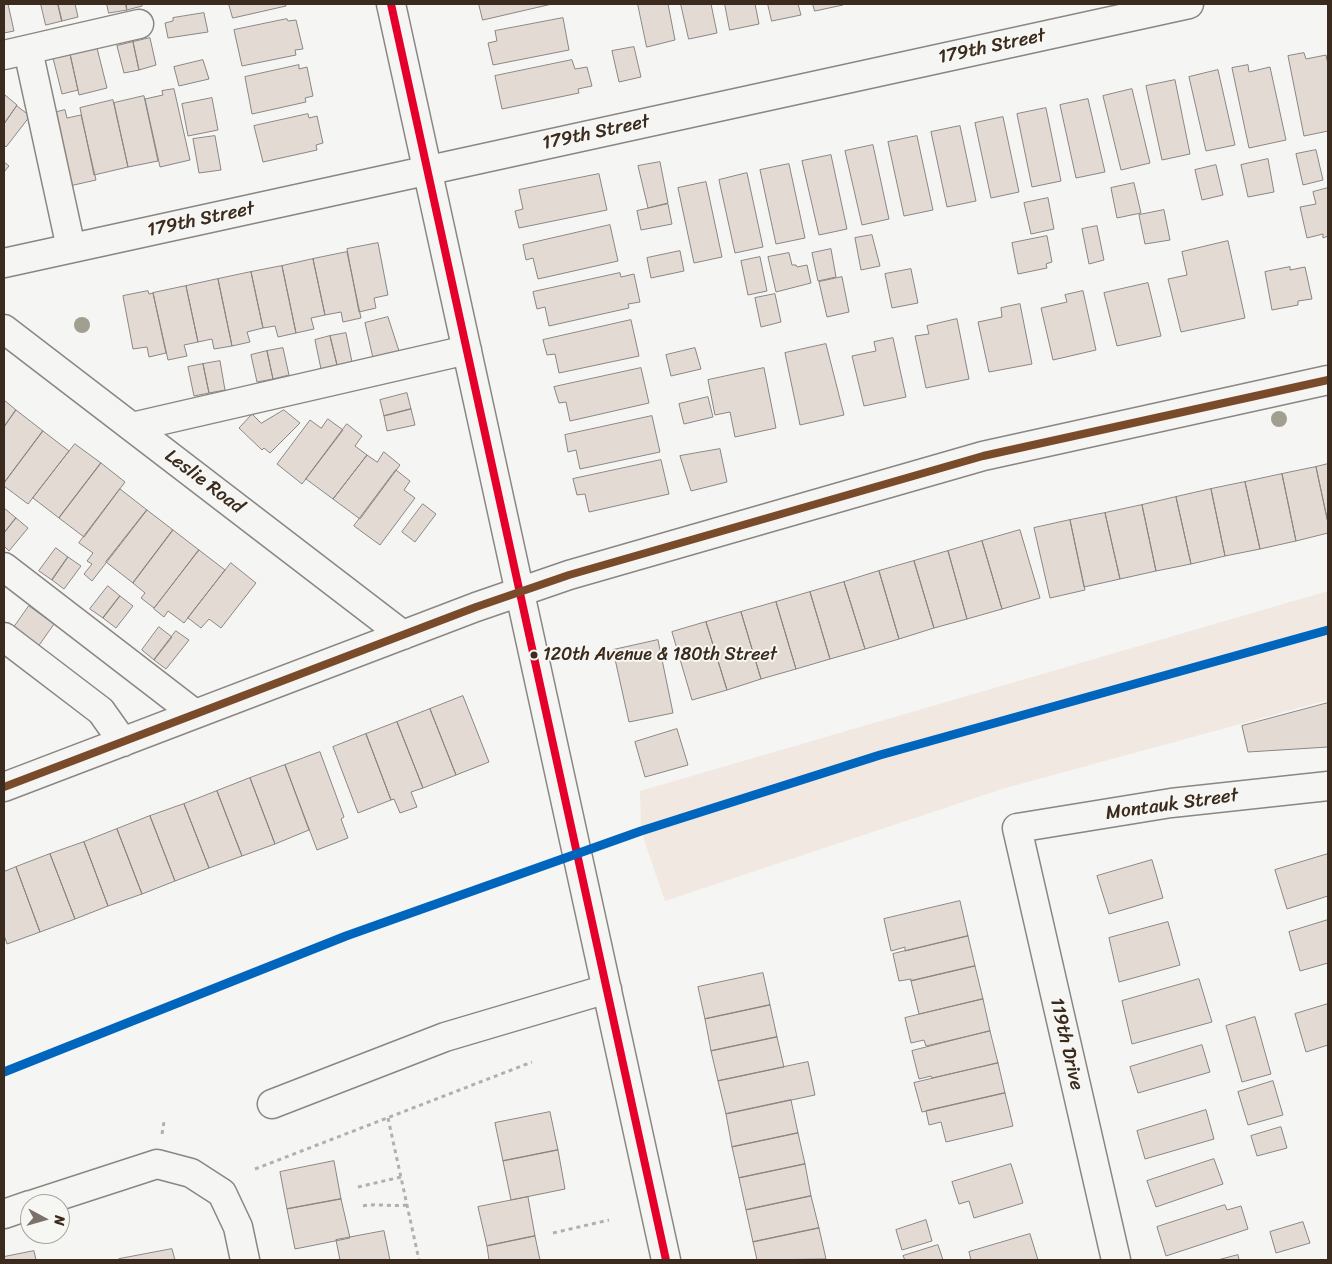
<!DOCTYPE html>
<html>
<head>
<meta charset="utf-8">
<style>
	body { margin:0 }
	#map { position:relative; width:1332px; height:1264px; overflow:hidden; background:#f5f5f3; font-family:Sriracha,sans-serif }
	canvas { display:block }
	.frame { position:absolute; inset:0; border:5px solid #3b2a1e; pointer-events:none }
	.north { position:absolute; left:20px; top:1194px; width:50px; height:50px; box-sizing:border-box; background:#f6f6f2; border:1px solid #aba49d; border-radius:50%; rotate:96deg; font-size:14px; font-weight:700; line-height:20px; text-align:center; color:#3b2a1e }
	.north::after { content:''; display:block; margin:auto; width:18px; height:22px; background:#7c7169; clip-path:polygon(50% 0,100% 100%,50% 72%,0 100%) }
</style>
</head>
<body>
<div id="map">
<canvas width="1332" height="1264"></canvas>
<div class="frame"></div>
<div class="north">N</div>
</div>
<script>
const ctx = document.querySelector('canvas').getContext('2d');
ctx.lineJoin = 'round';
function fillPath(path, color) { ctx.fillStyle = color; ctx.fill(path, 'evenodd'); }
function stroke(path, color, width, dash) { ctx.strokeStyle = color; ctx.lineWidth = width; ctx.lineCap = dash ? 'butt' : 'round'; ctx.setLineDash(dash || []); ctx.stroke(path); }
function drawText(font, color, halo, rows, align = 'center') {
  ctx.font = font + ' Sriracha,sans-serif'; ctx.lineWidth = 4; ctx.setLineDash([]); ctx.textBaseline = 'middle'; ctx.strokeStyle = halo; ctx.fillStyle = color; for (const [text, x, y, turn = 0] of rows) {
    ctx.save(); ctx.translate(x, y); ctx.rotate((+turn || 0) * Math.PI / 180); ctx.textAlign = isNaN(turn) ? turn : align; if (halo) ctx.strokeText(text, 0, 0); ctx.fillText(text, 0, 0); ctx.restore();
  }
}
const built = new Path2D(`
	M1328,591V700L1002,789L665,901L641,831L640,791Z`);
const building = new Path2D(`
	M8,4L14,31L4,33V5Z
	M41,4H58L62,21L46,25Z
	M58,4H75L78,17L62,21Z
	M107,4H126L127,10L109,13Z
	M126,4H142V6L127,10Z
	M229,4H285L286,6L233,18Z
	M479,4H552L483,20Z
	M638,4H668L675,40L647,47Z
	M681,4H711L717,33L689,39Z
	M725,4H755L759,24L730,30Z
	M768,4H798L801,15L772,21Z
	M813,4H843V5L815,11Z
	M204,13L208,32L168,38L165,23L173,21V18Z
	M563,18L569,50L493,65L488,43L497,41L495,31Z
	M287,19L288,21L296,20L303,49L295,50L296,55L242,66L234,30Z
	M150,38L156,65L139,70L133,42Z
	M133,42L139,70L124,73L117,46Z
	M634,47L641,77L619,82L612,51Z
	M97,48L107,88L79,95L70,54Z
	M1304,53L1306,59L1326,55L1328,64V131L1304,136L1288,56Z
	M70,54L78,90L62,94L53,58Z
	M203,60L209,79L179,86L174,67Z
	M572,60L575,69L587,67L592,86L578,89L579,93L502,109L495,76Z
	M299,65V69L307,67L313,96L305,98L306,102L252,114L245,77Z
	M1248,65L1249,72L1270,67L1286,140L1249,148L1232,68Z
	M1218,70L1235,145L1206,151L1189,77Z
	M1175,80L1190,154L1162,160L1146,86Z
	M174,89L190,160L160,167L145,99L163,95L162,91Z
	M1132,89L1150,163L1121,170L1103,96Z
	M5,95L17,105L4,124V97Z
	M144,96L158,161L128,167L114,103Z
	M212,98L218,130L188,136L182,104Z
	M1088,99L1105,172L1076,178L1060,105Z
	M113,100L128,167L94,175L80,108Z
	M17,106L30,116L6,147L4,145V124Z
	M1046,108L1061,181L1032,187L1017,114Z
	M65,110L67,118L81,115L96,180L65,187L49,114Z
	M308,114L309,118L317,116L323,143L316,145L317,150L263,162L254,126Z
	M1003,117L1019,192L991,198L975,123Z
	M960,126L976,201L947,207L931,132Z
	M215,136L221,170L199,173L193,139Z
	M917,136L933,210L904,216L888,142Z
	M873,145L889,219L862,225L845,151Z
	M1316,150L1323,180L1303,185L1296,154Z
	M831,155L847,229L819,235L802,161Z
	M1268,159L1274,192L1248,197L1241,165Z
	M4,162L9,166L4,172Z
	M660,162L668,203L648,208L638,166Z
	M789,164L805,238L776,244L760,170Z
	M1216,165L1223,195L1202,200L1195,170Z
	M747,173L763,247L735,253L719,180Z
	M599,174L607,210L519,228L515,211L523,209L519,190Z
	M706,182L722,257L694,263L678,188Z
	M1134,183L1141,213L1117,218L1111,188Z
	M1328,188V236L1323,238V234L1307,238L1300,207L1316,204L1313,192Z
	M1048,198L1054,229L1031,234L1024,203Z
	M668,204L672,224L641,230L637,211Z
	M1164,210L1170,240L1145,244L1139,215Z
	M610,225L618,261L538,279L533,258L526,260L523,245Z
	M1097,226L1104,260L1089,264L1082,229Z
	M872,235L880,266L861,270L855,238Z
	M1047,236L1052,262L1046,264L1047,268L1018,274L1012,243Z
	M1228,241L1245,318L1181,332L1168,279L1187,275L1182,252Z
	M378,243L388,295L374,298L376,308L359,312L347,249Z
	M831,249L836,277L818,281L812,253Z
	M680,251L684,271L651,278L647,258Z
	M347,252L361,318L343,322L341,312L325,315L313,259Z
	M789,253L792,265H796L797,267L807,265L811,283L776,292L768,257Z
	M760,257L767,291L748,295L741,261Z
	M313,259L325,315L311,318L314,329L296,333L282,266Z
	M282,266L296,333L278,337L275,326L263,328L251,272Z
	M1290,267V270L1305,267L1312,299L1298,301V305L1272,310L1265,272Z
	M911,269L918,303L892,308L885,274Z
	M251,272L263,328L247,332L250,342L232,346L218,279Z
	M620,273L621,277L634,274L640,302L628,304L629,308L549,326L545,307L537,309L533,292Z
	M842,277L849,312L827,317L819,282Z
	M218,279L232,346L214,349L212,339L198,342L186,286Z
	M1148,283L1161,336L1117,346L1104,293Z
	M186,286L198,342L184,345L187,356L168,360L153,293Z
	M148,291L149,294L153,293L166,353L149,357L147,347L133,349L123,296Z
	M1083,291L1096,350L1053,360L1041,308L1067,302L1065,295Z
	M775,294L781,322L761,327L755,298Z
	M1020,304L1032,364L989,372L978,322L1002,317L1001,308Z
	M388,317L399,351L373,358L365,323Z
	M957,319L969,379L926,388L915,336L929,334L927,326Z
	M631,320L639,356L559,373L555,354L547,355L543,340Z
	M346,333L352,362L337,365L330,336Z
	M330,336L337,365L321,369L315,340Z
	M893,338L906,397L864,406L852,356L876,351L874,342Z
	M826,344L844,415L800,425L785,353Z
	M283,348L289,375L273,379L267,351Z
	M695,348L701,369L671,376L666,355Z
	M267,351L273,379L257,382L251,355Z
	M220,361L225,390L209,393L203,364Z
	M203,364L209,393L194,396L188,367Z
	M641,368L649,403L570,421L566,402L559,403L554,387Z
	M764,368L776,428L735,437L730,412L715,415L708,380Z
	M407,393L411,409L384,416L380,400Z
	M708,397L713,417L684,424L679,404Z
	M4,400L16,410L4,427Z
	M411,409L415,425L387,431L384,416Z
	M16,410L43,431L4,483V427Z
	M284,410L300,423L270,453L264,448L262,450L239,428L252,414L261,423Z
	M652,416L660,452L580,469L576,450L568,452L565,435Z
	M328,419L343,430L302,484L277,464L310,420L321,428Z
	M347,424L362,436L355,446L367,455L333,499L306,479Z
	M43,431L69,451L28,504L4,486V483Z
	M75,444L101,463L59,518L33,498Z
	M720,449L727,482L691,491L680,456Z
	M384,452L400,465L360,519L333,499L367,455L377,462Z
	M661,460L669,494L589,512L585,494L577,495L573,479Z
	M101,463L125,482L84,537L59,518Z
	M1328,464V523L1316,467Z
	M1316,467L1328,523V533L1296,541L1282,474Z
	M396,470L410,481L404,490L415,498L380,545L354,526Z
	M1282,474L1296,541L1260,549L1245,482Z
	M1245,482L1260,549L1225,556L1211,489Z
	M120,489L147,510L92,581L84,574L92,564L87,561L93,553L79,543Z
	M1211,489L1225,556L1191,564L1176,497Z
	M1176,497L1191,564L1156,571L1142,505Z
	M423,504L436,514L415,542L402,532Z
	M1142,505L1156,571L1120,579L1105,513Z
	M4,508L16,518L4,533Z
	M147,510L173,530L133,583L106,562Z
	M1105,513L1120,579L1084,587L1070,520Z
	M16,518L28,528L9,551L4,546V533Z
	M1070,520L1085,590L1050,598L1034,528Z
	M173,530L199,550L154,608L141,598L145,593L133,583Z
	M1020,530L1040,598L1002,609L982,541Z
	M982,541L1002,609L967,619L948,551Z
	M56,548L68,557L52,580L39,571Z
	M199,550L225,570L184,623L168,611L164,617L154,609Z
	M948,551L967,619L934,628L914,561Z
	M68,557L81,566L64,589L52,580Z
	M914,561L934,628L899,639L879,571Z
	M231,563L256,583L221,628L209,619L201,628L188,618Z
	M879,571L899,639L865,649L844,582Z
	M844,582L865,649L830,659L810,592Z
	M108,586L120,596L103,618L90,609Z
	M810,592L830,659L796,669L776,602Z
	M120,596L133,606L116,628L103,618Z
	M776,602L796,669L761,679L741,612Z
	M29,606L54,624L35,651L10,633Z
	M741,612L761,679L727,690L706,622Z
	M706,622L727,690L692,700L672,632Z
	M159,627L172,637L154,660L142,650Z
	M176,631L189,640L166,669L154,660Z
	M658,640L673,713L629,722L613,650Z
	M463,696L489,762L456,775L430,709Z
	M1328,703V747L1248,752L1242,726Z
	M430,709L456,775L423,788L397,722Z
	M397,722L423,788L411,792L417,807L400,813L394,799L391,800L366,734Z
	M677,729L688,765L645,777L635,742Z
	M366,734L391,800L358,813L333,747Z
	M320,752L344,817L341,819L348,838L317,850L285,765Z
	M285,765L309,830L275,844L250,778Z
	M250,778L275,844L242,856L217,791Z
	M217,791L242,856L209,868L184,804Z
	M184,804L209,868L175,881L150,816Z
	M150,816L175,881L142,894L117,829Z
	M117,829L142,894L108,906L84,842Z
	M84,842L108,906L75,919L50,854Z
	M50,854L75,919L40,932L16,867Z
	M1328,854V896L1287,909L1275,870Z
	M1152,860L1163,898L1109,914L1097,876Z
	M16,867L40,932L7,944L4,935V872Z
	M960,901L968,936L905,951V947L891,951L884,919Z
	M1328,920V963L1300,971L1289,932Z
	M1168,922L1180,965L1119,982L1109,938Z
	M968,936L975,966L911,981V979L899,981L893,954Z
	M975,966L983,999L919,1014L911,981Z
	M763,973L770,1005L705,1019L698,987Z
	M1199,979L1212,1022L1132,1044L1122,1001Z
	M983,999L990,1031L926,1046L924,1040L911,1043L905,1018Z
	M1328,1004V1045L1306,1052L1295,1014Z
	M770,1005L777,1037L711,1051L705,1019Z
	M1255,1017L1271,1074L1242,1082L1226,1026Z
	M990,1031L998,1063L932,1078L931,1076L919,1079L912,1051Z
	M777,1037L784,1067L718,1081L711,1051Z
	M1202,1045L1210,1072L1138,1093L1130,1067Z
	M808,1062L815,1095L726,1114L718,1081Z
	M998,1063L1005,1093L922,1112L914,1083Z
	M1273,1081L1283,1115L1248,1125L1238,1092Z
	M1005,1093L1013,1126L946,1142L941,1122L929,1125L926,1111Z
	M791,1100L798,1133L732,1147L726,1114Z
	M1206,1110L1214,1139L1145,1159L1137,1131Z
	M550,1112L558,1150L503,1161L495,1123Z
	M1281,1127L1287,1148L1257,1156L1251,1136Z
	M798,1133L805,1164L739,1178L732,1147Z
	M558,1150L565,1189L511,1200L503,1161Z
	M1214,1159L1223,1184L1156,1207L1147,1181Z
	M334,1161L341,1199L287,1209L280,1172Z
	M805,1164L811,1196L746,1210L739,1178Z
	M1011,1164L1023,1203L974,1218L969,1201L959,1204L952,1182Z
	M811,1196L819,1228L753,1242L746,1210Z
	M528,1197L535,1236L487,1246L478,1207Z
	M341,1199L350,1238L295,1249L287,1209Z
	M1225,1205L1227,1210L1241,1206L1248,1229L1166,1256L1157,1227Z
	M926,1220L932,1241L902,1250L896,1230Z
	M1303,1222L1310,1243L1276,1253L1270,1232Z
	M819,1228L826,1259L757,1260L753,1242Z
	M384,1231L390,1260H340L336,1240Z
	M1030,1234L1038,1260H971L969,1252Z
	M535,1236L540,1260H489L487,1246Z
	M938,1245L943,1260H905L903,1256Z
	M172,1249L175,1260H120L119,1259Z
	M34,1251L36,1260H4V1257Z
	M1238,1255L1239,1260H1218Z`);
const path = new Path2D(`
	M388,1118L419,1260
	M162,1134L164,1122
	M255,1169L532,1062
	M358,1187L401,1177
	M363,1206C377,1203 392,1207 407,1205
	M553,1233L609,1220`);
const minor = new Path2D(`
	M391,4L666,1260
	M28,50L71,248
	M4,55L139,24
	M4,263L1189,4
	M4,329L403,635
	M132,427L467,350
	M4,567L195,714
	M4,637L101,711L123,742
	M4,787L476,607L569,575L983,456L1328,380
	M272,1104L445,1037L607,989
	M34,1204L157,1164L191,1173L222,1193L238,1227L245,1260
	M4,1214L30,1205
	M1116,1260L1017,828L1171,803L1328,786`);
const bus1 = new Path2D(`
	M391,4L666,1260`);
const bus2 = new Path2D(`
	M4,787L476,607L569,575L983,456L1328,380`);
const rail1 = new Path2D(`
	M4,1072L346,936L641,831L880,755L1328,630`);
const trees = [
	[82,325],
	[1279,419]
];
const markers = [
	[534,655,4.5,"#3b2a1e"]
];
const busNames = [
	["120th Avenue & 180th Street",543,655]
];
const streetNames = [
	["179th Street",992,47,-12],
	["179th Street",596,133,-12],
	["179th Street",201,220,-12],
	["Leslie Road",204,482,37],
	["Montauk Street",1172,805,-8],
	["119th Drive",1066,1044,77]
];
fillPath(built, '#f0e8e1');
fillPath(building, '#e4dad4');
stroke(building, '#8a8683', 1);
stroke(minor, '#8a8683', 31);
stroke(path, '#b2b0ae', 3, [4, 4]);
stroke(minor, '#f5f5f3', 28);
stroke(bus1, '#e4002b', 8);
stroke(bus2, '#7a4b2a', 8);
stroke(rail1, '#0065bd', 9);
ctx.fillStyle = '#a19f8f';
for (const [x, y] of trees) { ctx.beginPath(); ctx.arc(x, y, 8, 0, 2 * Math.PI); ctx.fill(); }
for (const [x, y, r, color] of markers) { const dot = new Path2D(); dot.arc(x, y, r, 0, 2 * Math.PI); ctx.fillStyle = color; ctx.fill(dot); stroke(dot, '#f6f6f2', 2); }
drawText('18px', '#3b2a1e', '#f6f6f2', busNames, 'left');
drawText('19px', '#3b2a1e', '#f6f6f2', streetNames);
</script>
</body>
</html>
